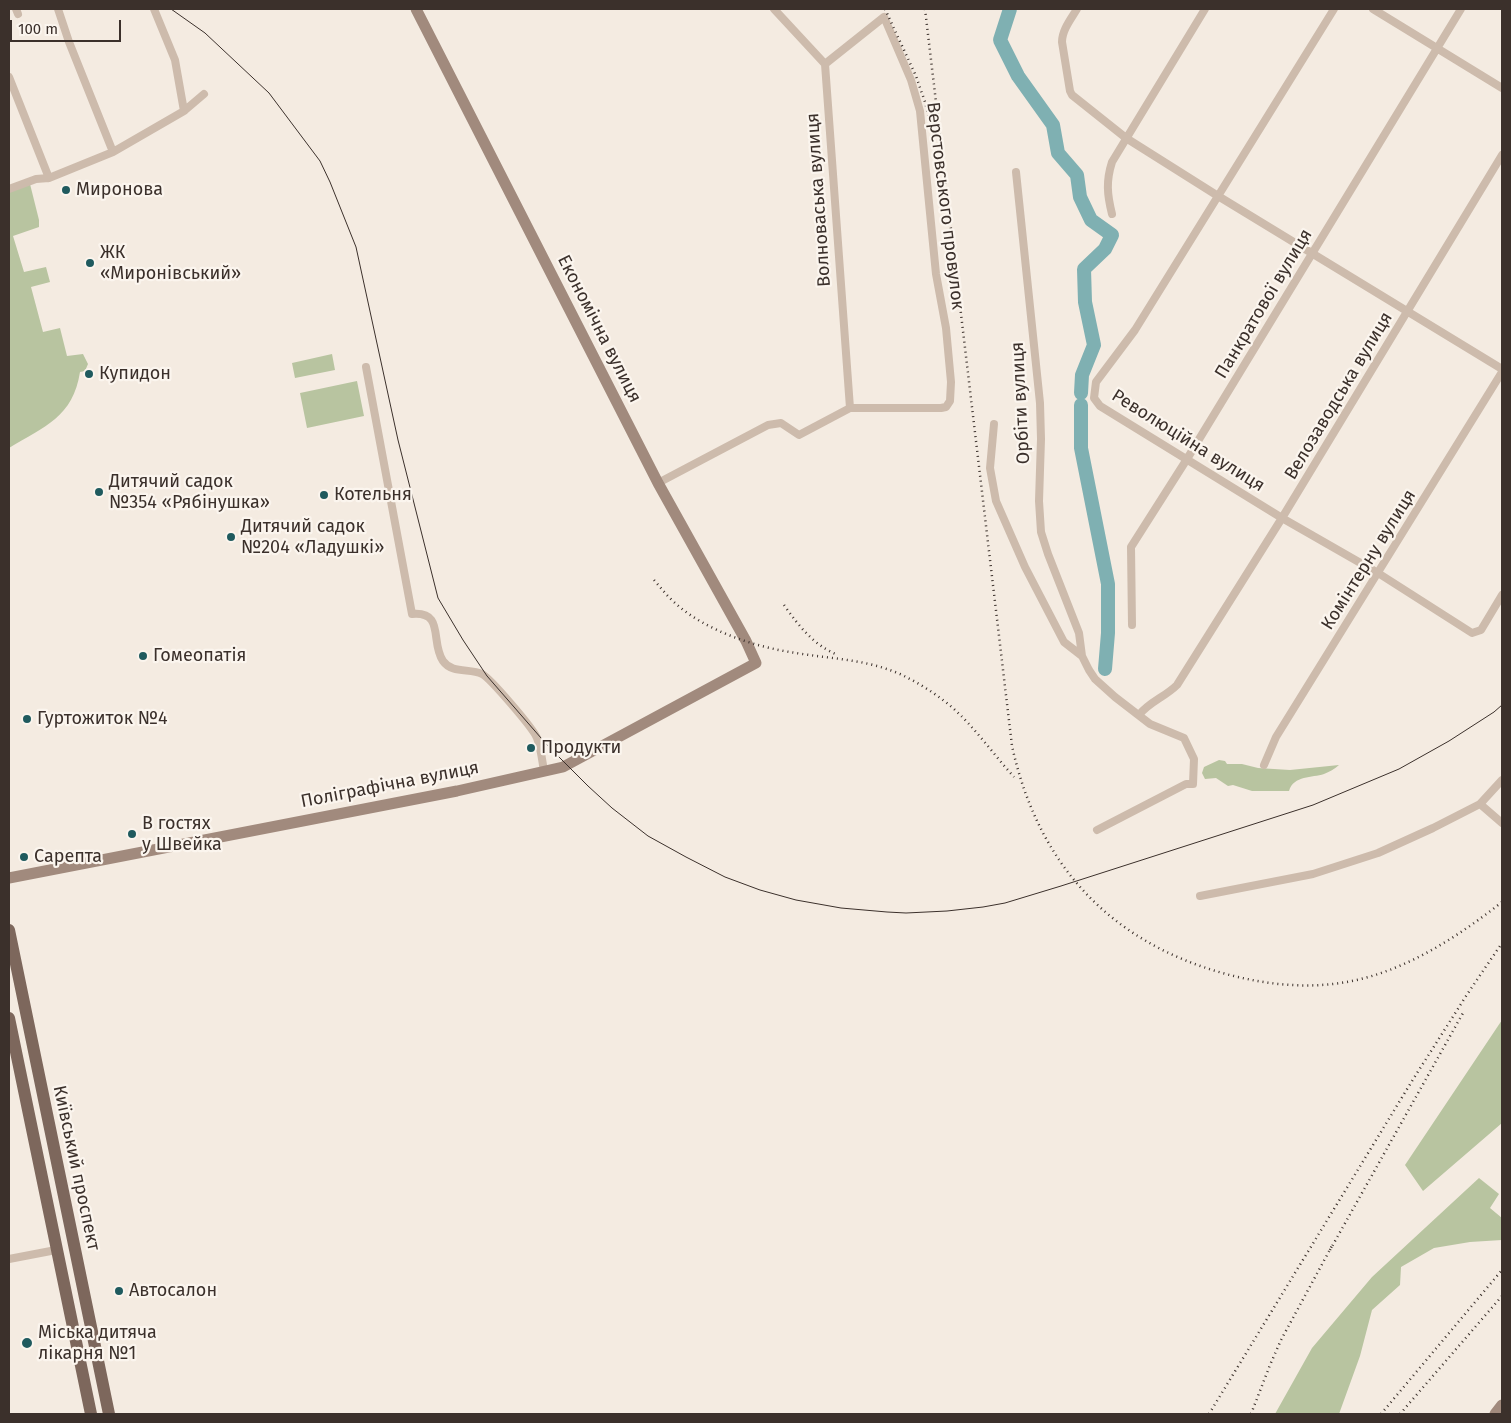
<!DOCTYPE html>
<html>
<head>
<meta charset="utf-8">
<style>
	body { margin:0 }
	#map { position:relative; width:1511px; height:1423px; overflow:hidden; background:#f4ebe1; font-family:"Fira Sans",sans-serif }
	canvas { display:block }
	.frame { position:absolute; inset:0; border:10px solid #3b302b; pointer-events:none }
	.scale { position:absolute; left:10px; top:20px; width:111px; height:22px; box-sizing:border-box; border:2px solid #3b302b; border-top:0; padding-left:6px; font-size:15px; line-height:18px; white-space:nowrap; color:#3b302b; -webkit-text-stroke:4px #fbf5ee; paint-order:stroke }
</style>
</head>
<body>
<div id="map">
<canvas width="1511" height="1423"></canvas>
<div class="frame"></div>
<div class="scale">100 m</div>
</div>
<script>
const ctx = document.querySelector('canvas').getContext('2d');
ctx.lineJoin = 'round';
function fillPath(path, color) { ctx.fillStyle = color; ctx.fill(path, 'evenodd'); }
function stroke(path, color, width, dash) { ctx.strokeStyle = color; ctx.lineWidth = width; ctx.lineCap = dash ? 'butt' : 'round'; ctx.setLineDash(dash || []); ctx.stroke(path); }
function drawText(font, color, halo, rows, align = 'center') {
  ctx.font = font + ' "Fira Sans",sans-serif'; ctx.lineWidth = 4.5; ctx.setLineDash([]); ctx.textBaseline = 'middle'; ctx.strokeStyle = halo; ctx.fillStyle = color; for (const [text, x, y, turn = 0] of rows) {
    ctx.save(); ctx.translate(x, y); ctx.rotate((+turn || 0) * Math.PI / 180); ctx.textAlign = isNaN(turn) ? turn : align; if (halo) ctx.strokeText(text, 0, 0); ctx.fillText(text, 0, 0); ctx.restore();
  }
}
const green = new Path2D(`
	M30,184L39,220V227L13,236L24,272L46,267L50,282L31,287L43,332L60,328L67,356L83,354L88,364L85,371L80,372C73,417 45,426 9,448V191Z
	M332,354L335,370L295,378L292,363Z
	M357,381L364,416L307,428L300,393Z
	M1219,760L1225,761L1227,764H1242L1258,768L1290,770L1339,765C1335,769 1329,772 1324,774C1312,778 1294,775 1289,791H1252L1233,785L1228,786L1216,778L1205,779L1202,773L1204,767Z
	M1502,1020V1123L1423,1191L1405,1165Z
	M1479,1178L1499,1194L1490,1208L1502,1218V1240L1470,1242L1434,1248L1401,1267L1400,1285L1372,1310L1360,1356L1339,1414H1275L1312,1348L1372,1277Z`);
const river = new Path2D(`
	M1010,9L1000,40L1018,76L1053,125L1058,153L1077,175L1080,197L1091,220L1112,235L1105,249L1084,269L1085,302L1094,345L1082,375L1081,393
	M1081,405V448L1108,584V633L1105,669`);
const street = new Path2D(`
	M16,9L18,14
	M58,9L69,42L113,152
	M154,9L175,60L184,111
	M774,9L825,64L850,408
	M1077,9C1071,19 1062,30 1062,42L1070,91L1072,95L1126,138L1218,196L1502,369
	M1334,9L1135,330L1096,382L1094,398L1100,406L1282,518L1378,573L1472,633L1481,630L1502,595
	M1373,9L1502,88
	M9,77L49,178
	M1016,172L1040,403L1041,439L1039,501L1041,532L1048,554L1079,633L1082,656
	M9,189L36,179L49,178L113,152L184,111L204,94
	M1112,214C1107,194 1106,181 1112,162L1205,9
	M366,367L412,614C445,611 430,642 443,661C452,674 470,668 482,674C490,678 533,728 537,738C541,748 542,760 544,771
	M994,424L990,468L996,501L1025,567L1064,642L1082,656L1089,670L1095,679L1115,697L1150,724L1184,738L1194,759L1193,784H1186L1097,830
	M658,483L768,425L781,423L799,435L850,408H941L946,407L950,401L951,382L946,328L936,274L920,111L911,80L884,17L825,64
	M1132,625L1131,547L1187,459L1461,9
	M1139,715C1149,702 1165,697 1177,685L1282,518L1502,155
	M1264,765L1276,737L1502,372
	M1480,804L1502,823
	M1200,896L1313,874L1378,853L1433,828L1480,804L1502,780
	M9,1259L56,1250`);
const secondary = new Path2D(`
	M9,878L457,791L563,767L756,663L746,641L658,483L416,9
	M1495,1414L1502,1405`);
const primary = new Path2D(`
	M9,930L109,1414
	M9,1018L91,1414`);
const tram = new Path2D(`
	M171,9L205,33L269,93L320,161L330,182L356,247L398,440L438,598L463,640L487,676L548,746L588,786L612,808L648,836L686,857L725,877L760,890L796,900L841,908L887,912L906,913L947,911L983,907L1005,903L1061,886L1313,805L1399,769L1449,741L1494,712L1502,705`);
const rail = new Path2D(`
	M885,9L916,76L925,102L934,137
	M925,9L1012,746C1038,864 1109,942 1226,974C1271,986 1316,990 1361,979C1413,966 1460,935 1502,902
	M654,580C661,588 667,596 675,603C706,631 755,647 796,653C832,659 865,659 900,674C919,683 938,695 954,709C976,729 994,755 1014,777
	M784,605C799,626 813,645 838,655
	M1330,1250L1463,1013
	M1209,1414L1412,1081L1468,993L1502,943
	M1251,1414L1270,1365L1281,1340L1333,1244
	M1381,1414L1502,1270
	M1400,1414L1502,1296`);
const markers = [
	[66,190,5,"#1f5a5e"],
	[90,263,5,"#1f5a5e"],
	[89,374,5,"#1f5a5e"],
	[99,492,5,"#1f5a5e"],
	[324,495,5,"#1f5a5e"],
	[231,537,5,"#1f5a5e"],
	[143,656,5,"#1f5a5e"],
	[27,719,5,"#1f5a5e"],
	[531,748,5,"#1f5a5e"],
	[132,834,5,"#1f5a5e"],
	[24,857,5,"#1f5a5e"],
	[119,1291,5,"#1f5a5e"],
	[27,1343,6,"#1f5a5e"]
];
const poiNames = [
	["Миронова",76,190],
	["ЖК",100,253],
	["«Миронівський»",100,274],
	["Купидон",99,374],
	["Дитячий садок",109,482],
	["№354 «Рябінушка»",109,503],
	["Котельня",334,495],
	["Дитячий садок",241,527],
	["№204 «Ладушкі»",241,548],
	["Гомеопатія",153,656],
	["Гуртожиток №4",37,719],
	["Продукти",541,748],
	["В гостях",142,824],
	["у Швейка",142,845],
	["Сарепта",34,857],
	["Автосалон",129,1291],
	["Міська дитяча",38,1333],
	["лікарня №1",38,1354]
];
const streetNames = [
	["Волноваська вулиця",819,200,-94],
	["Верстовського провулок",945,206,83],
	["Панкратової вулиця",1264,304,-59],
	["Економічна вулиця",599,329,63],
	["Велозаводська вулиця",1339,396,-59],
	["Орбіти вулиця",1021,403,-93],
	["Революційна вулиця",1188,441,32],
	["Комінтерну вулиця",1369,560,-58],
	["Поліграфічна вулиця",390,785,-11],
	["Київський проспект",76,1168,78]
];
fillPath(green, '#b8c4a0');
stroke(river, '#7fb0b2', 14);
stroke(street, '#cdbbac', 8);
stroke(secondary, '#a18a7d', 11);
stroke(primary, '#7d675c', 12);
stroke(tram, '#3b302b', 1);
stroke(rail, '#3b302b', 2.5, [1, 4]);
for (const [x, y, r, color] of markers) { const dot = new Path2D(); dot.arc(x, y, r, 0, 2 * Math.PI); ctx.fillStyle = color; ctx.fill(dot); stroke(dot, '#fbf5ee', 2); }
drawText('18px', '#3b302b', '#fbf5ee', poiNames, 'left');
drawText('18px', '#3b302b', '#fbf5ee', streetNames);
</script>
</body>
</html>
